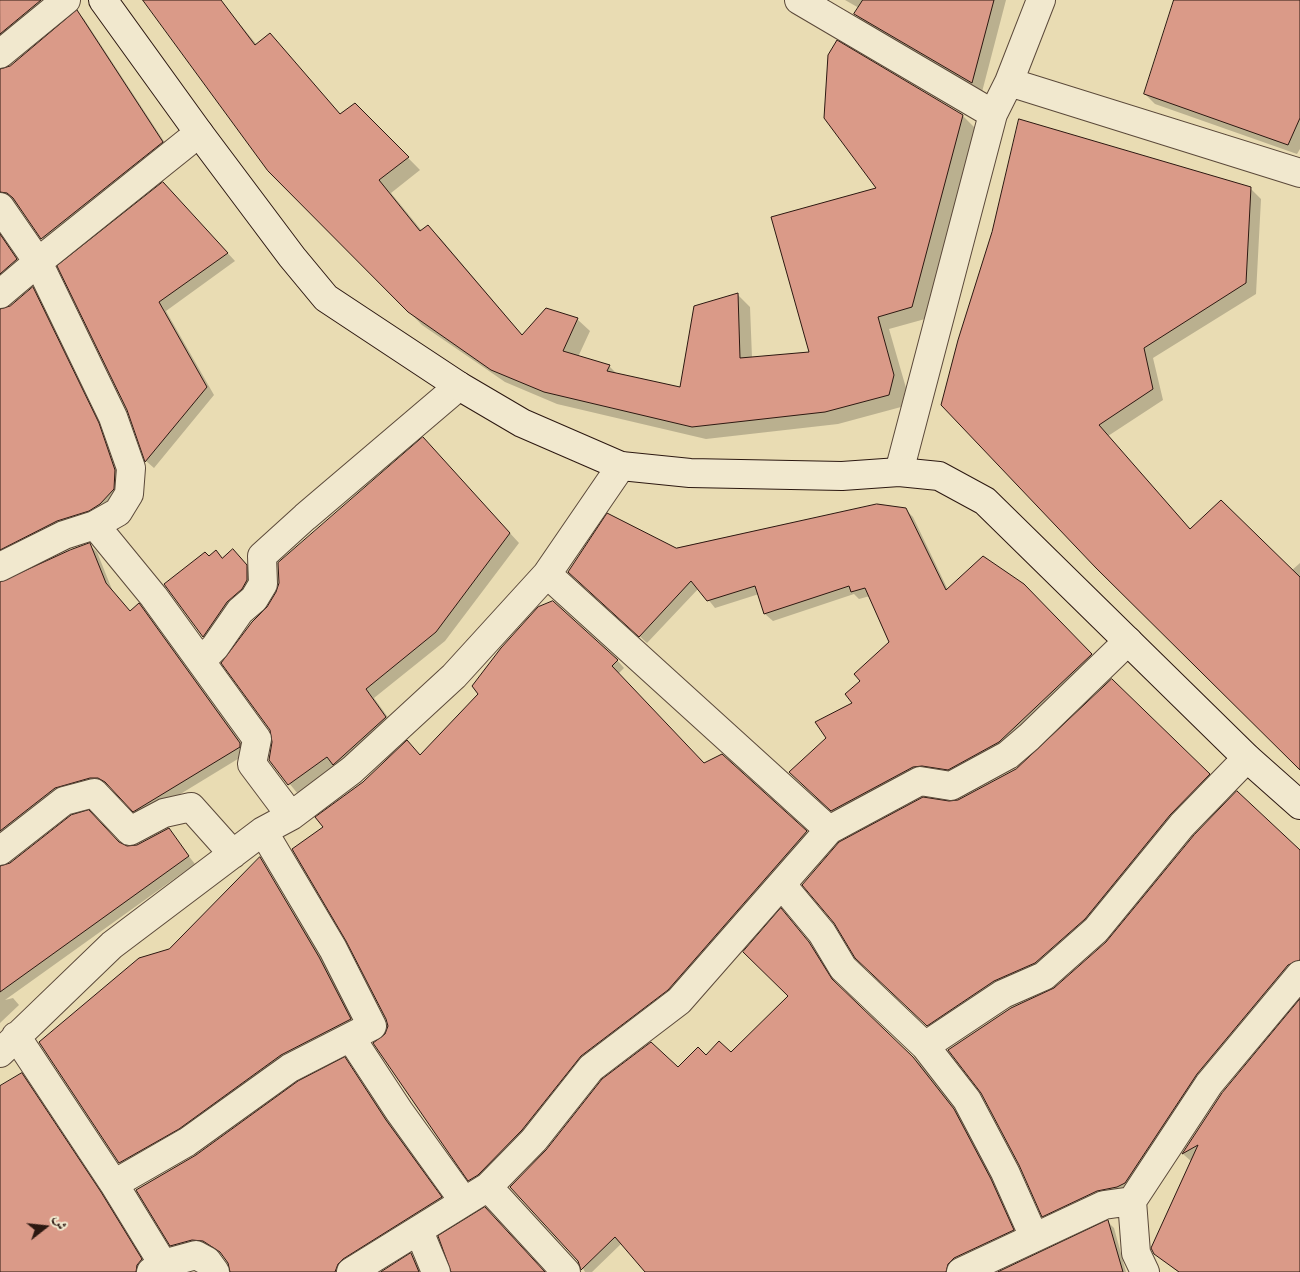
<!DOCTYPE html>
<html>
<head>
<meta charset="utf-8">
<style>
	body { margin:0 }
	#map { position:relative; width:1300px; height:1272px; overflow:hidden; background:#e9dcb3; font-family:"Libre Bodoni",Amiri,serif }
	canvas { display:block }
	.north { position:absolute; left:20px; top:1202px; width:50px; height:50px; -webkit-text-stroke:4px #f1e8ce; paint-order:stroke; rotate:74deg; font-size:14px; font-weight:700; line-height:20px; text-align:center; color:#2c1811 }
	.north::after { content:''; display:block; margin:auto; width:18px; height:22px; background:#2c1811; clip-path:polygon(50% 0,100% 100%,50% 72%,0 100%) }
</style>
</head>
<body>
<div id="map">
<canvas width="1300" height="1272"></canvas>
<div class="north">ش</div>
</div>
<script>
const ctx = document.querySelector('canvas').getContext('2d');
ctx.lineJoin = 'round';
function fillPath(path, color) { ctx.fillStyle = color; ctx.fill(path, 'evenodd'); }
function stroke(path, color, width, dash) { ctx.strokeStyle = color; ctx.lineWidth = width; ctx.lineCap = dash ? 'butt' : 'round'; ctx.setLineDash(dash || []); ctx.stroke(path); }
const shadow = new Path2D(`
	M0,0H59L0,47Z
	M144,0H220L257,45L270,34L341,115L355,104L420,170L391,193L422,231L428,226L441,239L523,336L577,319L590,331L578,357L610,367L618,375L681,388L738,295L750,307L752,358L811,353L878,189L963,116L975,128L925,319L889,329L906,388L901,407L838,424L706,439L557,404L505,382L422,325L269,170Z
	M845,0H1006L982,92L865,24L855,14L859,8Z
	M1175,0H1300V149L1297,154L1155,104L1145,94Z
	M77,12L84,19L169,149L49,246L13,200L6,198L0,201V70L10,67Z
	M1250,188L1261,199L1256,294L1153,358L1163,400L1108,436L1191,530L1291,571L1300,563V768L943,405Z
	M170,191L235,261L166,311L214,395L154,468L146,461L128,410Z
	M0,233L23,267L0,289Z
	M33,289L40,296L105,431L122,478L120,496L0,560V310L4,311Z
	M432,448L519,543L445,641L374,698L395,727L298,794L270,760Z
	M905,509L913,517L948,590L1032,593L1098,663L1007,749L840,818L798,780L854,703L862,682L891,642L870,596L859,599L854,594L773,621L765,614L759,594L715,608L699,588L647,643L577,579L676,549Z
	M89,545L97,552L113,592L130,612L139,605L146,612L247,751L246,754L141,818L113,788L106,785H98L0,844V584Z
	M216,551L223,559L233,551L257,577L214,647L204,637L165,584Z
	M617,660L624,668L618,674L704,765L721,755L813,839L675,997L477,1187L469,1180L386,1035L421,756Z
	M1112,680L1214,780L1090,924L1041,968L933,1031L856,957L949,803L958,801L1016,770Z
	M72,816L127,848L138,846L168,830L195,864L5,1000L13,998L19,1005L0,1023V867L3,868Z
	M1300,852V971L1133,1192L1052,1225L1043,1216L1055,989Z
	M260,859L325,963L356,1025L125,1168L120,1162L170,950Z
	M787,916L815,950L838,986L920,1064L960,1116L997,1186L1019,1237L954,1272H647L622,1243L592,1272H585L579,1261L678,1069L706,1057L731,1054L790,996Z
	M1300,1001V1272H1178L1155,1253L1192,1162L1183,1154L1223,1094Z
	M345,1059L447,1204L343,1272H232L223,1255L210,1247L199,1246L178,1252L171,1245L197,1156Z
	M22,1075L107,1200L147,1266L143,1272H0V1088Z
	M1108,1222L1114,1228L1126,1272H1001Z
	M411,1255L423,1272H383Z`);
const building = new Path2D(`
	M0,0H41L0,34Z
	M143,0H221L255,45L270,33L340,114L355,103L409,157L379,180L420,231L428,225L522,335L546,308L578,318L563,351L610,365L607,371L680,387L694,306L738,293L740,358L809,352L771,217L876,188L824,118L828,55L837,40L963,115L912,307L878,317L894,375L889,395L825,412L692,427L544,392L491,370L408,312L268,171Z
	M863,0H994L972,83L854,14Z
	M1174,0H1300V118L1288,145L1144,94Z
	M77,10L163,142L41,239L13,198L7,193L0,192V69L10,66Z
	M1019,119L1251,187L1246,283L1144,348L1153,389L1099,425L1190,529L1221,500L1300,577V770L1096,568L941,405L958,340L992,232Z
	M163,182L228,253L159,302L207,387L145,462L127,410L57,266Z
	M0,234L17,259L0,274Z
	M33,287L99,423L115,470L114,489L100,504L89,511L57,521L0,550V309L10,306Z
	M423,437L510,533L436,632L366,689L386,717L333,765L327,757L288,785L269,760L272,742L270,730L221,663L252,622L267,607L276,592L279,583L278,563Z
	M877,504L906,508L946,590L983,556L1024,584L1092,654L999,742L948,770L922,766L913,767L831,811L789,772L826,738L815,722L852,703L845,694L860,681L854,674L889,642L865,588L851,592L849,586L764,614L755,586L707,601L691,581L639,637L568,572L607,513L676,548Z
	M90,543L106,583L130,611L139,603L142,607L240,743V747L133,812L105,782L98,778H90L55,788L0,831V582L70,550Z
	M233,549L247,565V580L242,589L227,602L203,637L164,584L205,552L209,556L216,550L222,558Z
	M553,601L618,660L612,666L704,763L722,754L807,831L668,990L581,1056L522,1130L478,1175L468,1181L373,1043L385,1034L388,1026L386,1019L346,941L292,849L323,827L315,817L363,782L407,740L420,755L478,694L472,686L501,648L538,607Z
	M1112,679L1210,774L1170,815L1085,919L1035,963L994,981L927,1026L855,958L834,923L802,885L839,842L923,797L949,801L958,800L1016,769Z
	M1237,791L1300,850V960L1288,965L1197,1074L1125,1183L1117,1187L1097,1191L1042,1217L1019,1165L981,1093L948,1050L1011,1008L1054,988L1106,942L1194,835Z
	M89,810L119,842L127,846L137,845L169,828L189,856L0,992V866L10,863L71,815Z
	M260,857L319,957L351,1019L281,1055L179,1129L119,1163L39,1042L139,958L169,949Z
	M781,908L809,942L832,979L913,1057L954,1109L991,1179L1014,1230L954,1258L948,1264L946,1272H645L615,1237L581,1270L578,1261L510,1187L546,1150L602,1079L651,1042L678,1067L698,1047L706,1055L719,1041L731,1052L788,996L743,952Z
	M1300,999V1272H1179L1154,1254L1151,1248L1198,1145L1182,1154L1222,1093Z
	M345,1057L386,1120L442,1197L343,1259L338,1264L335,1272H230L228,1263L220,1252L203,1241L192,1240L170,1246L136,1190L196,1155L298,1081Z
	M22,1073L101,1192L142,1259L137,1265L136,1272H0V1086Z
	M485,1207L545,1272H451L438,1236Z
	M1108,1220L1123,1272H998Z
	M411,1253L419,1272H381Z`);
const minor = new Path2D(`
	M799,0L993,114
	M0,54L66,0
	M1009,82L1300,173
	M0,207L38,262L0,294
	M899,472L993,114L1009,82L1041,0
	M95,525L154,597L257,739L252,764L291,816
	M0,567L64,535L95,525L118,512L129,494L131,468L113,417L38,262L199,133
	M547,574L829,830
	M202,660L215,647L240,611L254,599L263,584L262,556L305,517L459,386
	M0,851L64,801L94,793L130,831L164,813L191,807L233,854
	M782,885L822,933L843,968L925,1046L967,1100L1005,1172L1034,1237
	M16,1036L114,1184L163,1264L151,1272
	M351,1038L399,1111L463,1200
	M925,1046L1003,994L1044,976L1096,930L1182,825L1247,758
	M0,1053L112,945L263,831L291,816L352,770L454,676L547,574L621,466
	M114,1184L187,1142L290,1068L372,1026L333,949L263,831
	M488,1187L566,1272
	M419,1231L436,1272
	M163,1264L196,1255L207,1261L215,1272
	M351,1272L488,1187L534,1140L591,1068L679,1001L829,830L920,781L951,786L1008,755L1029,737L1128,641
	M961,1272L1104,1205L1132,1201
	M1145,1272L1136,1253L1132,1201L1209,1084L1300,975`);
const secondary = new Path2D(`
	M103,0L199,133L292,257L326,298L459,386L522,423L621,466L690,473L842,476L899,472L939,476L985,501L1247,758L1300,805`);
fillPath(shadow, '#0003');
fillPath(building, '#da9a88');
stroke(building, '#2c1811', 1);
stroke(minor, '#5b493a', 30);
stroke(secondary, '#2c1811', 30);
stroke(minor, '#f1e8ce', 28);
stroke(secondary, '#f1e8ce', 28);
</script>
</body>
</html>
